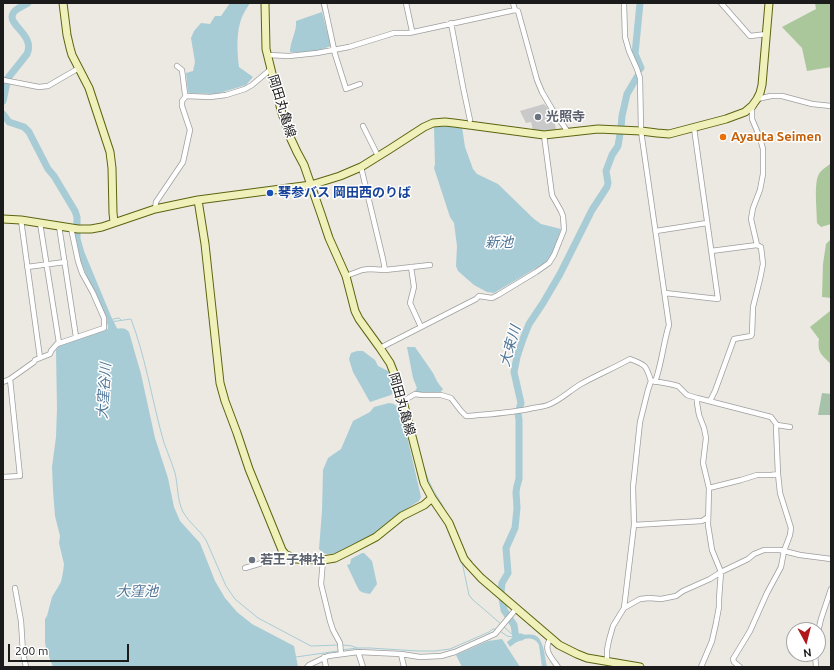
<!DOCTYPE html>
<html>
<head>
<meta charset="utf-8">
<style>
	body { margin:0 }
	#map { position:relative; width:834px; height:670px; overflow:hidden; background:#ece8e2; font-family:Ubuntu,sans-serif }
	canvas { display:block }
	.frame { position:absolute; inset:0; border:4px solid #1b1b1b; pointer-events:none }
	.north { position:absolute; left:786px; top:622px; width:40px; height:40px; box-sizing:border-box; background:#fff; border:1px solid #a4a4a4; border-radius:50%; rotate:173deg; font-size:11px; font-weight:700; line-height:16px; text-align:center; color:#1b1b1b }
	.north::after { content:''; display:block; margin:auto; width:14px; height:18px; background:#b1161a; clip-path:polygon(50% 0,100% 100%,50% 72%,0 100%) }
	.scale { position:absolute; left:8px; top:644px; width:121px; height:18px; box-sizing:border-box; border:2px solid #1b1b1b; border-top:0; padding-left:5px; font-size:12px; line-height:14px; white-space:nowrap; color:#1b1b1b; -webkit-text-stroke:3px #fff; paint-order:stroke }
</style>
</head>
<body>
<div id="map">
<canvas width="834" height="670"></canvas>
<div class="frame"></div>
<div class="north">N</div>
<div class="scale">200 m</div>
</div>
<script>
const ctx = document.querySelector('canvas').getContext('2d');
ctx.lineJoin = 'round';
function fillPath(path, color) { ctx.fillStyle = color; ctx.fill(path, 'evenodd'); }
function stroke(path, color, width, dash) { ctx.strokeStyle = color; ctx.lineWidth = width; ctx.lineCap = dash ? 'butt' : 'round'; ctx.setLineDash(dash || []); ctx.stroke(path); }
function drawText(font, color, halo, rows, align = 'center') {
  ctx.font = font + ' Ubuntu,"Noto Sans JP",sans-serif'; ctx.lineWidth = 3; ctx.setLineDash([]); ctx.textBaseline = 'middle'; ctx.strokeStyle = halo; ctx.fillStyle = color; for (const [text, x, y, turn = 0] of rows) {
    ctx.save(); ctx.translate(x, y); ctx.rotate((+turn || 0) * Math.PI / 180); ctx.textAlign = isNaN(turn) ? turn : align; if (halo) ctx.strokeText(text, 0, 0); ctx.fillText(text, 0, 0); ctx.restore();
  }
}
const religious = new Path2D(`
	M544,104L552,113L556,129L540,132L533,130L531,122L526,123L520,111Z`);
const forest = new Path2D(`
	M815,3H831V67L807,71L802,48L782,27L816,9Z
	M831,163V224L821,227L817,223C817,211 814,186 818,176C820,170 827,167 831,163Z
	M831,239V298L822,297L823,264L826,244Z
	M831,307V364C822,355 817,353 819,339L810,327L830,311Z`);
const cemetery = new Path2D(`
	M822,393L831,394V415H818Z`);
const water = new Path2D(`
	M230,3H250C247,8 244,12 242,17C236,31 237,52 239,67L253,77L246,85L216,94L190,93L188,92L186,73L193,71L195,62L191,38L194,31L201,23L210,24L215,16H221Z
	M322,12L331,46L317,51L310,52H290C290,41 297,32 296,21Z
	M451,126L462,127L465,147L473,169L477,174L498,184L534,219L541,224L561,229L551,257L543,264L494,293L487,292L474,285L458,271L456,266L457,246L454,223L450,217L434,168L435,164L434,127Z
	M114,323L115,329C121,328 125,327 129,332L141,374L155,438L168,478L174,507L180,521L200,543L215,581L225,598L237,612L252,624L294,646L298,667H53L46,649L45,642V619L47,616L52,597L61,582L63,572L64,564L59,543L60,536L55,516L53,490L52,467L56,437L57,409L56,350L59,346L108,329V324Z
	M407,347H415C421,356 427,364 433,373C436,379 438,384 443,389L440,393L428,394L414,392L417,388L413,378Z
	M357,351H363L375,360L378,366L388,371L392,378V383L393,393L391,395L370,402L353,372L349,359L351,353Z
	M389,403L394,404L401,410L421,497L419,501L395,516L373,534L341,553L327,554L323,553L319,549L322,511L323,470L328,458L341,449L353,421L370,412L374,407Z
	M362,553H364L372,561L377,584L370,594C367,593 363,593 360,591C358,589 349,569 347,565L350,564L351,559Z
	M515,635C521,635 528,634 534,635C544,638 545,658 547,667H542L539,645C533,633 517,640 510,647L507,642L512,638Z
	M502,639L520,667H462L456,655L488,641Z`);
const stream = new Path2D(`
	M321,3L323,12
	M111,321L113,319L119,318L121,320
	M110,322L131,319C145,356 151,394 161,432C164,446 171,459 175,473C178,485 177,500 183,512C189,523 200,530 206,540L226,586L235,599L258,618L311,646L339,645
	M423,465L428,479L433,490L443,506
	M462,562L469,595L472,599L501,624
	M503,626L514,636
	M500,631L507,636L513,637
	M343,645L352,646L357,648
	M342,650L357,648H370L418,651H435L450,649L489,632L493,629H497
	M296,657L338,651`);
const river = new Path2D(`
	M640,3L635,54L641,68L640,69
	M3,101L8,78L27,54C36,34 4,24 14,12C17,8 24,6 28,3
	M3,114L9,122L24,127L29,132L48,169L54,176L75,211L77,217V239L81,253L108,318L115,332
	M521,637L516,638L514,625L504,610L501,592L502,583L508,573L506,548L515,528L517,508L516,492L517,486L519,479V420L518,413L521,403L514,372L517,357L523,339L529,324L543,303L560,274L592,210L607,187L608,183L606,171L612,155L618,146L621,128L622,116L627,94L637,77`);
const street = new Path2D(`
	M324,3L335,54L346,89L360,84
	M406,3L412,31
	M513,3L515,10
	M624,3L625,37L629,51L637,69L640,78L641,131L669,325C663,344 662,363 655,382
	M721,3L750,36L767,34
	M451,23L463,87L470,120
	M268,55L289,56L317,53L349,47L394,33H409L515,10L518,11L537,80L542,92L552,109L568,132
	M177,66L182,70L185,94L186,96
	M3,80L39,87L48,86L79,68
	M186,96L210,97L226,95L245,89L252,85L271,69
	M363,126L378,156
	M361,167L383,259L385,270
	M155,209L156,202L181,165L183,162L190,130L182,106V101L186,96
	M21,220L40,358
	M40,223L59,343
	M59,226L76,337
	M656,231L707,223
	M711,251L757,245
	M27,267L65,262
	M411,267L414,287L410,303L421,327
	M346,276L362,270L369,269L385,270L430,265
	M665,293L718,299L694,128
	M380,348L476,299L479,296L492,298L498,295L536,272L549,263L554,255L564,230L563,216L561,211L552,195L544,135
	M653,381L670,384L678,386L687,395L697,398L771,417L777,425L776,427L778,474L771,475H757L741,480L709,488
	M3,382L10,379L34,362L35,360L50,354L51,351L57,344L104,328V318L93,293L82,273L78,261L71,228
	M697,398V403L699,415L704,428L706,438L703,463L709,488L708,525L712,550L721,572L719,599V607L716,623L712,641L701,667
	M403,401L415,394L422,395H441L451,398L461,411L466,416H469C490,414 512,413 533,408C538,407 543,407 548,405C561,400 569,391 581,384C597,375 614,368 630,359C646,365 646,365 651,381L648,390L640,422L633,487L634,525L624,608L613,626L609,640L607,650V661
	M710,401L715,391L734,339L751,336L752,334L753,307L760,279L763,264L761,247L757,245L751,219L753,208L760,190L763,174V149L760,138L752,119V109L757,99L771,96H782L812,104L831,106
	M777,425L790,427
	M3,477L20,476L10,379
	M634,525L702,521L708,517
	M323,560L321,584L330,621L333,630L340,643L341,654
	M245,568L262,563L263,560L265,559L289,557
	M15,588L21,621L23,653L26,667
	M624,608L640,599L649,598L661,599L676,596L683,591L710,579L721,572L748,559L754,554L764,550H780L800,555L831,559
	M818,632L821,619L831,589
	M550,639C543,650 551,657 558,667
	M358,652L363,667
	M401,654L404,667
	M815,654L816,667
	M324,657L326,667
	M307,667L309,665L328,656L358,652L401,654L420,657L441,656L455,652L495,634L516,609
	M740,667L734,662L733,659L750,631L767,593L781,567L784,551L790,535L791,528L780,493L778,474`);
const secondary = new Path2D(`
	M63,3L67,35L70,48L72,55L89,88L110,152L112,168L113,213L114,222
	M265,3L266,49L281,110L290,137L297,152L304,165L321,214L329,238L346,276L355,311L359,319L380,348L390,363L394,373L403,401L424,483L432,498L449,523L464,559L469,565L481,578L559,645L577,654L587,658L640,667
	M198,200L205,244L220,383L225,401L237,433L249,469L282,550L285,554L295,559L323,560L335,558L351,550L376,537L402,516L424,505L432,498
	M3,219L21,220L78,229H91L102,227L155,209L198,200L311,185L340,176L361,167L390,149L424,127L433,123L445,122L454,123L544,135L598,129L641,131L657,133L669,134L726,119L745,112L752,106L757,99L760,93L762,85L769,3`);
const markers = [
	[538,117,4,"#6b7280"],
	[723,137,4,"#e8710a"],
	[270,193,4,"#1a4fb4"],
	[252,560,4,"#6b7280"]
];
const streetNames = [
	["岡田丸亀線",282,106,73],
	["岡田丸亀線",402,404,74]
];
const worshipNames = [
	["光照寺",546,117],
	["若王子神社",260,560]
];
const foodNames = [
	["Ayauta Seimen",731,137]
];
const transitNames = [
	["琴参バス 岡田西のりば",278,193]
];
const waterNames = [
	["新池",499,242],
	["大束川",510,346,-74],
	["大窪谷川",104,391,-86],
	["大窪池",137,591]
];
fillPath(religious, '#c9c9c9');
fillPath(forest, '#a9c79b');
fillPath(cemetery, '#a6c2a9');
fillPath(water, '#a7ccd5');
stroke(stream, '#a7ccd5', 1);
stroke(river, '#a7ccd5', 7);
stroke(street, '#9f9f9f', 6);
stroke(secondary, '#5d6410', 9);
stroke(street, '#fff', 4.5);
stroke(secondary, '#f0f1ba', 7);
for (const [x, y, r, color] of markers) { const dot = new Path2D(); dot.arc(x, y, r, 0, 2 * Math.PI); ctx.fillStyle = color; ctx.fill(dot); stroke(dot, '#fff', 1.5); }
drawText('13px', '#1b1b1b', '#fff', streetNames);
drawText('bold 13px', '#5b616d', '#fff', worshipNames, 'left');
drawText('bold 13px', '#c56008', '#fff', foodNames, 'left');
drawText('bold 13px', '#164399', '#fff', transitNames, 'left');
drawText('italic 14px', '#507698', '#fff', waterNames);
</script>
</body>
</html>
